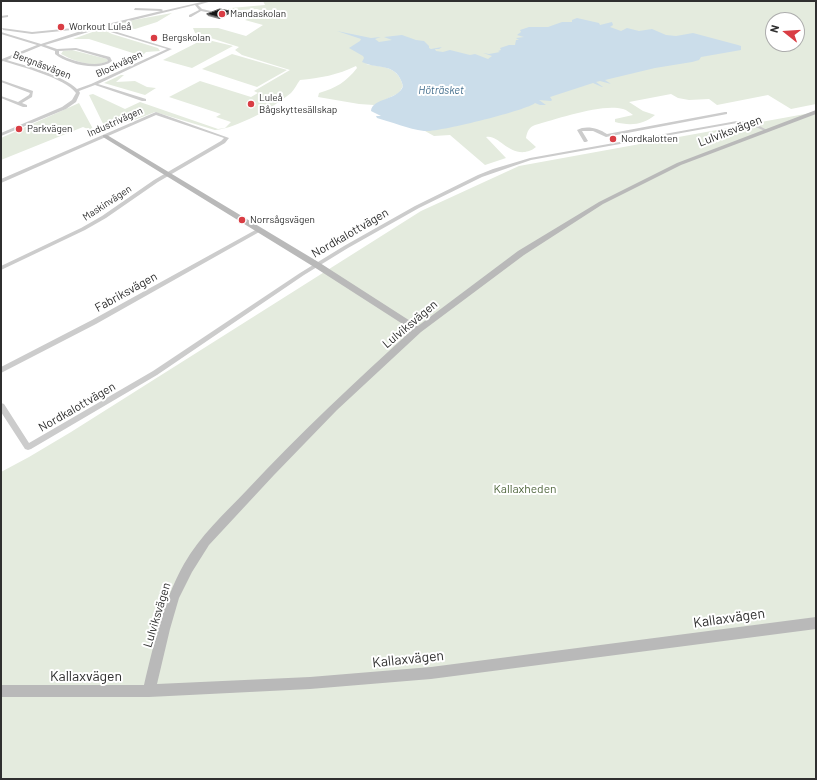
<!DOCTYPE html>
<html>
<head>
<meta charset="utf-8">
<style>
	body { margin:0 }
	#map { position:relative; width:817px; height:780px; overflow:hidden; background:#fff; font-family:Barlow,sans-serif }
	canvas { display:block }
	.frame { position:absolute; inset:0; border:2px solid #2f2f2f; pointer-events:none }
	.north { position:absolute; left:765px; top:12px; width:40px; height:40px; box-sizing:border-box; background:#fff; border:1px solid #acacac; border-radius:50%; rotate:287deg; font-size:11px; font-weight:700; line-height:16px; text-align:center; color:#2f2f2f }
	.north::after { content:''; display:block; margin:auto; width:14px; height:18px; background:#d93d44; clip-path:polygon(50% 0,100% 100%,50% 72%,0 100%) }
</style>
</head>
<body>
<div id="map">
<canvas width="817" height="780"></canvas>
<div class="frame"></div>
<div class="north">N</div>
</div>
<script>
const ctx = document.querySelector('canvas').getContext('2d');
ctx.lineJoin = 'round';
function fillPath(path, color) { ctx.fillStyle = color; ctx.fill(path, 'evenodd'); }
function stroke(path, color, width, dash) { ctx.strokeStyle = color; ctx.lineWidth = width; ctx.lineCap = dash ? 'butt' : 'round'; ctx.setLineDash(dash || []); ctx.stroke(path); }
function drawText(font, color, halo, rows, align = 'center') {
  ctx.font = font + ' Barlow,sans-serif'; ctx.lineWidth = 4; ctx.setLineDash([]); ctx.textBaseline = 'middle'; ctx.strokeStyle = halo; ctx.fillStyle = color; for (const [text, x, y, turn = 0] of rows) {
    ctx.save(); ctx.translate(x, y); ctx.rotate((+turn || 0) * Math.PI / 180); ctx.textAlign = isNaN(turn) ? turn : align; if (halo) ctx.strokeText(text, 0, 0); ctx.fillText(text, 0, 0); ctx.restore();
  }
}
const green = new Path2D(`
	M263,1H816V104L791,109L768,95L717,105L709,99L689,100L678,98L671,94L629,102L643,111L655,115C643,125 630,126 615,122V119L633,115C630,113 627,110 623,109C602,103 557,119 535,125C529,127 527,132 526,138L536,147C532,150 530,151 525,152C507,154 498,134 486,137L506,158L485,165L450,135L434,136L425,131L443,128L394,60L366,64C383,67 398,66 403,86L399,93L374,105L359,104L318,97L319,93C336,88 346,82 357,68L356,66C338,75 320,78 300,80C297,84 294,90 291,93C273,108 237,128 215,130L155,112L132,121L114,125L106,130L89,95L93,94L125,109L140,102L218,129L225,128L231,122L216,117L221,114L169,97L200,81L251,97L258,93L254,91L290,70L242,55L235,50L239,47L195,33L193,28H218L246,36L263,25L245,20L263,11L257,9L225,11L231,8L265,5ZM773,20H797V44H773Z
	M172,13L157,22L135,29L125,27L117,31L106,28L128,21Z
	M98,30H104L112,34L158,48L160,51L146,52L142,56L89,39H73Z
	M204,39L233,46L192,68L163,60Z
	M72,50L107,59L108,61C94,69 74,61 61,54L63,51Z
	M232,54L287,70L257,87L202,69Z
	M121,75H124L116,82L135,81L147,87L156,88L145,95L104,83Z
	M79,103L93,129L90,130L83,127L1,160V138Z
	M816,112V779H1V472L29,457L71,432L421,211L519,166Z`);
const water = new Path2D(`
	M577,18L599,23L600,25L612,22L613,25L610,27L621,31L627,28L639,31L652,29L666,35L676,36L693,33L738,45L741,46V50L701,57L699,60L692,62L655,68L605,80L611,84L600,81L596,82L603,87H602L593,83L550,97L552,100L551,101L539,100L546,105H540L535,103C528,110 436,133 424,131C408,129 392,122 377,118L376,116H381L371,111C372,98 399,100 403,86C397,62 379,70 362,62L364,58L363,56L349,48L360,41L361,39L337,31L371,38L381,37L375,39L379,42L392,40L384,37L402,35L416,40L424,41L429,46V48L431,49L442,47L439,49H435L436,51L443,52L450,50L470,55L475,54L488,59L492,56L483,53L489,54L500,52L498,51L501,50L500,48L509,45H515L516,40H519L516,38L524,37L517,35L521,32L520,30L529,27H548L562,22H572V20Z`);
const street = new Path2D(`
	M206,1H212L198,5L202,9L211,11V13L201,11L191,17H189V15L199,10L195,5L105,27L45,45L57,49L76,48L110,57L112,61C99,72 67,64 55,54V51L41,46L7,60C26,66 63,75 77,89L91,84L167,49L104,30V28L172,49L98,84L146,99V101H142L95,85L79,91L80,93L76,102L66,109L1,136V133L62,107L72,100L76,93C65,78 22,67 3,61L1,62L2,59L37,45L1,34V32L41,44L84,30L82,29L32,34L3,30L2,28L32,32L83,27L87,29L161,11L134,10L135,8L161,9L163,10L162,11ZM76,50L107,59L108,61C95,68 71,61 59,54V51Z
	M8,15V17L1,18V16Z
	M1,80L33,91L32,97L22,103L27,105V107H23L1,98V96L18,102L29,95L30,93L1,82Z
	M156,112L229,138L225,143L158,182L106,218L85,230L1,270V266L81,228L102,216L154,180L221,141L224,138L156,115L1,183V179Z
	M725,112H727V114L606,137L593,131H582L588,141L586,142H584L577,130C586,125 598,128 607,134Z
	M737,121L752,122L767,130L765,131L749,124L737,123L531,160L482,177L419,208L348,248L304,275L157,375L31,449L28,450L25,449L1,412V403L4,404L29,443L153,371L300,273L344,246L415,206L478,175L493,169L530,158Z
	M259,228L261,229V231L96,324L1,373V367L92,320Z`);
const secondary = new Path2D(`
	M816,110V114L681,165L603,204L524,255L421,332L337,410L274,475L209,545L192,572L179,598L170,629L157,684L310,677L431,667L816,617V629L431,679L310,689L149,697H1V685H144C154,644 163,601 184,564C200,536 224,514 247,490C299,434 355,382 412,330L314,267L103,137V135H107L320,263L418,326L518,251L599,202L677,163Z`);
const wall = new Path2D(`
	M230,11L231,13L219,19L208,16L207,14Z`);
const shadedWall = new Path2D(`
	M230,11L231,13L219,19L218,17Z`);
const building = new Path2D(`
	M220,9L230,11L218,17L207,14Z`);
const markers = [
	[222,14,4,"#d93d44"],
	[61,27,4,"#d93d44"],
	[154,38,4,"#d93d44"],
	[251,104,4,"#d93d44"],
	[19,129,4,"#d93d44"],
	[613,139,4,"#d93d44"],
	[242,220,4,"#d93d44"]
];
const farPoinames = [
	["Mandaskolan",230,14],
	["Workout Luleå",69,27],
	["Bergskolan",162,38],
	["Luleå",259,98],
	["Bågskyttesällskap",259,110],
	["Parkvägen",27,129],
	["Nordkalotten",621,139],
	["Norrsågsvägen",250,220]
];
const farStreetnames = [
	["Blockvägen",119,64,-25],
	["Bergnäsvägen",42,65,21],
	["Industrivägen",115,122,-24],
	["Maskinvägen",107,203,-33]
];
const farWaternames = [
	["Höträsket",441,90]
];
const streetNames = [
	["Lulviksvägen",730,131,-21],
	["Nordkalottvägen",350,233,-30],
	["Fabriksvägen",126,292,-29],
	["Lulviksvägen",410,324,-40],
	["Nordkalottvägen",77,407,-30],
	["Lulviksvägen",157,615,-73]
];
const parkNames = [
	["Kallaxheden",525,489]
];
const nearStreetnames = [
	["Kallaxvägen",729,618,-8],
	["Kallaxvägen",408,659,-6],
	["Kallaxvägen",86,676]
];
fillPath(green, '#e4ebde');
fillPath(water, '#cbddea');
fillPath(street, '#ccc');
fillPath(secondary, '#b9b9b9');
fillPath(wall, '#8a8a8a');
fillPath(shadedWall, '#5c5c5c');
fillPath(building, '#161616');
stroke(building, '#5c5c5c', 1);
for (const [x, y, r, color] of markers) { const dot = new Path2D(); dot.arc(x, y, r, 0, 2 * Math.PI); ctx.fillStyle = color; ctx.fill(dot); stroke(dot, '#fff', 1.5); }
drawText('10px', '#2f2f2f', '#fff', farPoinames, 'left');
drawText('10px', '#2f2f2f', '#fff', farStreetnames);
drawText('italic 11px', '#426d8c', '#fff', farWaternames);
drawText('12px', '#2f2f2f', '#fff', streetNames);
drawText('12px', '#51683f', '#fff', parkNames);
drawText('14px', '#2f2f2f', '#fff', nearStreetnames);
</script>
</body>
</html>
